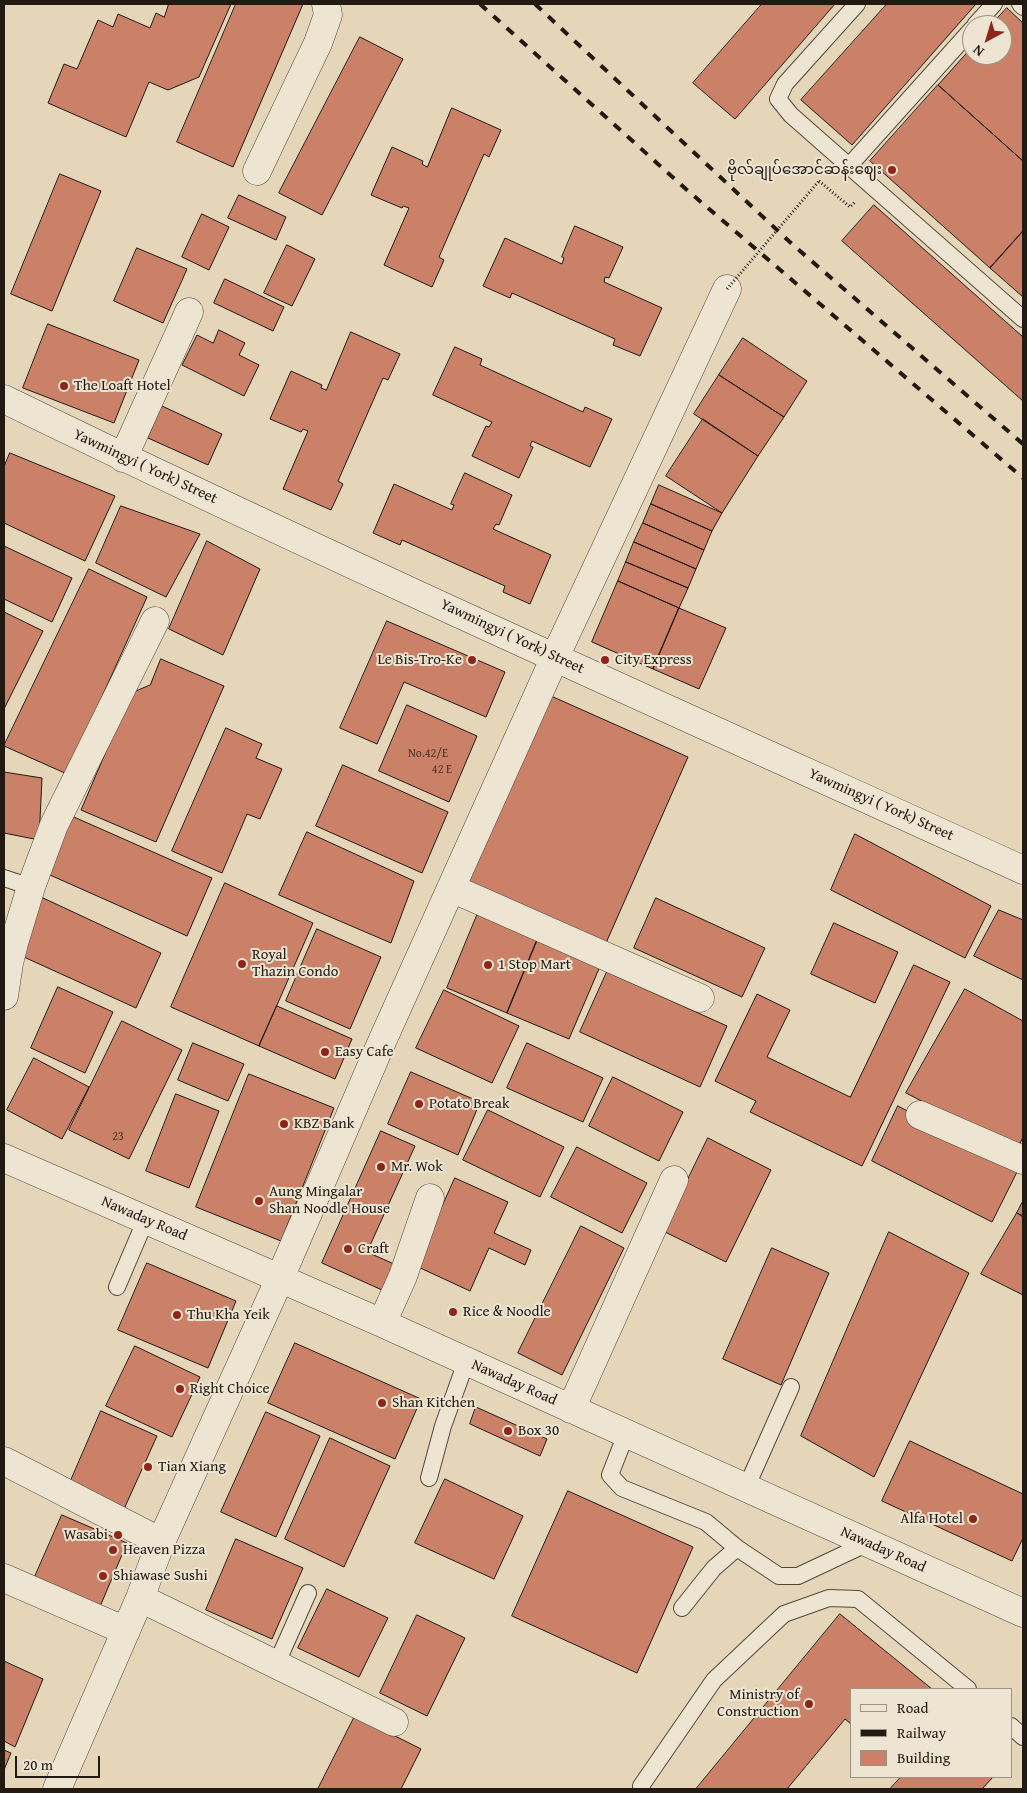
<!DOCTYPE html>
<html>
<head>
<meta charset="utf-8">
<style>
	body { margin:0 }
	#map { position:relative; width:1027px; height:1793px; overflow:hidden; background:#e5d5b9; font-family:"Gentium Book Plus",serif }
	canvas { display:block }
	.frame { position:absolute; inset:0; border:5px solid #221a11; pointer-events:none }
	.legend { position:absolute; left:850px; top:1688px; width:162px; height:90px; box-sizing:border-box; background:#eee4d2; border:1px solid #9c9385; margin:0; padding:6px 9px; list-style:none; font-size:15px; color:#221a11 }
	.legend li { display:flex; align-items:center; gap:10px; height:25px }
	.legend b { width:25px; border:1px solid #9c9385 }
	.north { position:absolute; left:962px; top:15px; width:50px; height:50px; box-sizing:border-box; background:#eee4d2; border:1px solid #9c9385; border-radius:50%; rotate:219deg; font-size:14px; font-weight:700; line-height:20px; text-align:center; color:#221a11 }
	.north::after { content:''; display:block; margin:auto; width:18px; height:22px; background:#8f2418; clip-path:polygon(50% 0,100% 100%,50% 72%,0 100%) }
	.scale { position:absolute; left:15px; top:1756px; width:85px; height:22px; box-sizing:border-box; border:2px solid #221a11; border-top:0; padding-left:6px; font-size:15px; line-height:18px; white-space:nowrap; color:#221a11; -webkit-text-stroke:4px #eee4d2; paint-order:stroke }
</style>
</head>
<body>
<div id="map">
<canvas width="1027" height="1793"></canvas>
<div class="frame"></div>
<ul class="legend">
<li><b style="height:6px;background:#eee4d2"></b>Road</li>
<li><b style="height:6px;background:#221a11"></b>Railway</li>
<li><b style="height:14px;background:#ca8168"></b>Building</li>
</ul>
<div class="north">N</div>
<div class="scale">20 m</div>
</div>
<script>
const ctx = document.querySelector('canvas').getContext('2d');
ctx.lineJoin = 'round';
function fillPath(path, color) { ctx.fillStyle = color; ctx.fill(path, 'evenodd'); }
function stroke(path, color, width, dash) { ctx.strokeStyle = color; ctx.lineWidth = width; ctx.lineCap = dash ? 'butt' : 'round'; ctx.setLineDash(dash || []); ctx.stroke(path); }
function drawText(font, color, halo, rows, align = 'center') {
  ctx.font = font + ' "Gentium Book Plus","Noto Sans Myanmar",serif'; ctx.lineWidth = 4; ctx.setLineDash([]); ctx.textBaseline = 'middle'; ctx.strokeStyle = halo; ctx.fillStyle = color; for (const [text, x, y, turn = 0] of rows) {
    ctx.save(); ctx.translate(x, y); ctx.rotate((+turn || 0) * Math.PI / 180); ctx.textAlign = isNaN(turn) ? turn : align; if (halo) ctx.strokeText(text, 0, 0); ctx.fillText(text, 0, 0); ctx.restore();
  }
}
const building = new Path2D(`
	M169,4H231L199,77L168,90L149,82L126,137L48,103L64,64L77,69L98,20L113,27L118,14L150,28L156,13L164,17Z
	M236,4H303L233,167L177,142Z
	M762,4H835L735,119L693,83Z
	M887,4H976L852,145L801,100Z
	M1007,8L1023,23V161L938,85L972,47V55H1002V25H991Z
	M360,37L403,59L322,215L279,193Z
	M938,85L1023,161V231L990,268L870,161Z
	M452,108L501,130L489,157L484,154L439,257L444,260L432,287L384,265L409,208L403,206L402,208L371,195L392,147L423,161L422,164L427,167Z
	M60,174L101,191L52,311L11,294Z
	M239,195L286,217L276,240L228,218Z
	M874,205L1023,337V401L842,241Z
	M202,214L229,227L209,270L182,257Z
	M575,226L623,247L609,278L605,277L604,282L662,308L640,356L613,345L615,339L512,293L510,298L483,286L505,238L562,264L564,258L562,257Z
	M1023,231V297L990,268Z
	M287,245L315,259L292,306L264,293Z
	M137,248L187,269L163,323L114,301Z
	M225,279L284,307L273,331L214,303Z
	M48,324L139,360L114,423L23,388Z
	M219,330L245,343L239,355L259,365L244,396L182,365L197,335L213,343Z
	M351,332L400,354L388,380L383,378L338,481L343,484L331,510L283,489L308,431L303,429L301,432L270,419L291,371L322,385L321,388L326,390Z
	M743,338L807,381L784,417L719,375Z
	M455,347L482,359L480,365L583,412L585,407L612,419L590,467L532,441L530,446L533,447L519,478L472,456L486,426L489,427L492,422L433,395Z
	M719,375L784,417L758,456L694,414Z
	M162,406L222,434L208,465L148,438Z
	M703,419L758,456L722,513L666,476Z
	M10,453L115,496L85,561L4,523V467Z
	M465,473L512,495L499,525L496,524L493,529L551,555L530,604L503,592L505,586L402,540L400,545L373,533L394,484L452,510L454,505L451,504Z
	M659,485L722,513L712,531L651,504Z
	M651,504L712,531L704,550L643,523Z
	M121,506L200,534L166,597L96,563Z
	M643,523L704,550L696,569L634,542Z
	M207,541L260,569L223,655L169,629Z
	M634,542L696,569L688,588L626,562Z
	M4,546L72,578L52,622L4,599Z
	M626,562L688,588L679,608L618,581Z
	M89,569L147,597L67,774L4,746Z
	M618,581L679,608L653,669L592,642Z
	M679,608L726,628L699,689L653,669Z
	M4,612L43,631L4,709Z
	M387,621L505,672L486,717L404,682L377,744L340,728Z
	M161,659L224,686L156,842L81,810L131,693L150,685Z
	M551,696L688,757L606,943L469,883Z
	M407,705L477,736L449,802L379,771Z
	M226,728L262,744L256,758L282,769L260,819L247,814L222,873L172,851Z
	M343,765L448,812L422,873L316,826Z
	M4,772L42,778L39,840L4,833Z
	M67,814L212,878L187,936L41,871Z
	M307,832L414,881L391,943L279,895Z
	M855,834L991,906L965,958L831,890Z
	M225,883L313,923L259,1046L171,1007Z
	M41,897L161,953L136,1008L15,953Z
	M656,898L765,948L742,997L634,948Z
	M999,910L1023,920V980L974,956Z
	M478,913L538,938L507,1013L447,988Z
	M834,923L898,952L875,1003L811,974Z
	M317,929L381,957L350,1029L286,1001Z
	M538,938L601,964L569,1039L507,1013Z
	M914,965L950,982L862,1166L750,1112L756,1101L715,1081L757,994L790,1010L767,1057L850,1097Z
	M607,972L727,1026L700,1087L580,1032Z
	M58,987L113,1012L85,1073L31,1048Z
	M965,989L1023,1021V1137L1017,1150L906,1093Z
	M444,990L519,1026L492,1083L416,1048Z
	M277,1006L352,1039L335,1079L259,1046Z
	M122,1021L182,1050L129,1159L69,1130Z
	M193,1043L244,1064L228,1101L178,1080Z
	M527,1043L603,1078L583,1122L507,1088Z
	M34,1058L89,1087L62,1139L7,1110Z
	M411,1072L480,1102L458,1155L388,1124Z
	M249,1074L334,1108L281,1241L196,1207Z
	M613,1077L683,1112L659,1161L589,1126Z
	M176,1094L219,1111L189,1188L146,1171Z
	M898,1106L1018,1170L992,1222L872,1161Z
	M488,1110L564,1147L540,1197L463,1160Z
	M381,1131L415,1146L367,1252L394,1264L382,1290L322,1263Z
	M708,1138L771,1170L726,1262L663,1231Z
	M577,1147L647,1183L622,1233L551,1197Z
	M455,1178L508,1202L494,1233L531,1250L525,1265L489,1248L470,1291L416,1266Z
	M1023,1201V1216L1017,1213Z
	M1017,1213L1023,1217V1295L981,1274Z
	M581,1226L624,1248L562,1375L518,1353Z
	M889,1232L969,1273L874,1477L801,1436Z
	M772,1248L829,1273L781,1385L723,1359Z
	M147,1263L236,1301L208,1368L118,1330Z
	M295,1343L421,1399L395,1459L268,1403Z
	M135,1346L200,1377L172,1437L106,1406Z
	M476,1407L547,1439L540,1456L470,1424Z
	M101,1411L157,1436L124,1509L69,1485Z
	M266,1412L320,1436L276,1537L221,1512Z
	M330,1438L390,1466L344,1567L285,1539Z
	M910,1441L1023,1494V1538L1012,1561L882,1501Z
	M445,1479L523,1516L494,1579L415,1543Z
	M568,1491L693,1547L637,1673L512,1616Z
	M62,1515L127,1543L96,1616L30,1588Z
	M236,1539L303,1568L272,1639L206,1610Z
	M327,1589L388,1618L359,1677L298,1648Z
	M840,1614L932,1689H851V1724L845,1719L787,1789H696Z
	M417,1615L465,1638L427,1716L380,1693Z
	M4,1661L43,1679L15,1747L4,1741Z
	M355,1716L421,1749L401,1789H318Z
	M4,1750L11,1753L4,1770Z
	M901,1777H993L982,1789H890Z`);
const path = new Path2D(`
	M819,181L850,207L855,202`);
const lane = new Path2D(`
	M857,4L785,84L778,99L791,115L1023,319
	M1020,4L1023,7
	M975,25L994,4
	M849,166L972,29
	M4,878L31,887
	M117,1287L146,1219
	M626,1434L610,1475L622,1488L706,1522L737,1548
	M429,1478L443,1426L466,1362
	M746,1488L791,1387
	M682,1608L714,1568L737,1548L779,1576H798L868,1543
	M276,1665L308,1593
	M1011,1726L1023,1737
	M642,1789L641,1786L714,1680L784,1614L829,1598L858,1599L968,1689`);
const street = new Path2D(`
	M257,171L318,43L328,15L326,4
	M4,399C340,563 682,715 1023,870
	M123,458L189,312
	M451,888L700,998
	M4,996L9,963L14,943L31,887L54,825L155,621
	M920,1115L1023,1160
	M4,1158L382,1323L1023,1613
	M382,1323L403,1276L430,1198
	M571,1409L674,1180
	M4,1461L161,1542
	M4,1578L126,1631
	M140,1598L394,1722
	M57,1789L140,1598L161,1542L280,1278L380,1046L555,657L727,289`);
const rail = new Path2D(`
	M480,4L687,190L1023,478
	M535,4L792,244L1023,444`);
const pathBridge = new Path2D(`
	M727,289L819,181`);
const markers = [
	[892,170,5,"#8f2418"],
	[64,386,5,"#8f2418"],
	[472,660,5,"#8f2418"],
	[605,660,5,"#8f2418"],
	[242,964,5,"#8f2418"],
	[488,965,5,"#8f2418"],
	[325,1052,5,"#8f2418"],
	[419,1104,5,"#8f2418"],
	[284,1124,5,"#8f2418"],
	[381,1167,5,"#8f2418"],
	[259,1201,5,"#8f2418"],
	[348,1249,5,"#8f2418"],
	[453,1312,5,"#8f2418"],
	[177,1315,5,"#8f2418"],
	[180,1389,5,"#8f2418"],
	[382,1403,5,"#8f2418"],
	[508,1431,5,"#8f2418"],
	[148,1467,5,"#8f2418"],
	[973,1519,5,"#8f2418"],
	[118,1535,5,"#8f2418"],
	[113,1550,5,"#8f2418"],
	[103,1576,5,"#8f2418"],
	[809,1704,5,"#8f2418"]
];
const numberNames = [
	["No.42/E",428,754],
	["42 E",442,770],
	["23",118,1137]
];
const poiNames = [
	["ဗိုလ်ချုပ်အောင်ဆန်းဈေး",882,170,"right"],
	["The Loaft Hotel",74,386],
	["Le Bis-Tro-Ke",462,660,"right"],
	["City Express",615,660],
	["Royal",252,955],
	["Thazin Condo",252,972],
	["1 Stop Mart",498,965],
	["Easy Cafe",335,1052],
	["Potato Break",429,1104],
	["KBZ Bank",294,1124],
	["Mr. Wok",391,1167],
	["Aung Mingalar",269,1192],
	["Shan Noodle House",269,1209],
	["Craft",358,1249],
	["Rice & Noodle",463,1312],
	["Thu Kha Yeik",187,1315],
	["Right Choice",190,1389],
	["Shan Kitchen",392,1403],
	["Box 30",518,1431],
	["Tian Xiang",158,1467],
	["Alfa Hotel",963,1519,"right"],
	["Wasabi",108,1535,"right"],
	["Heaven Pizza",123,1550],
	["Shiawase Sushi",113,1576],
	["Ministry of",799,1695,"right"],
	["Construction",799,1712,"right"]
];
const streetNames = [
	["Yawmingyi ( York) Street",145,467,25],
	["Yawmingyi ( York) Street",512,637,25],
	["Yawmingyi ( York) Street",881,805,24],
	["Nawaday Road",144,1219,23],
	["Nawaday Road",514,1383,24],
	["Nawaday Road",883,1550,24]
];
fillPath(building, '#ca8168');
stroke(building, '#221a11', 1);
stroke(lane, '#53493b', 18);
stroke(street, '#53493b', 29);
stroke(path, '#221a11', 3, [1, 2.5]);
stroke(lane, '#eee4d2', 16);
stroke(street, '#eee4d2', 28);
stroke(rail, '#221a11', 4, [9, 9]);
stroke(pathBridge, '#221a11', 3, [1, 2.5]);
for (const [x, y, r, color] of markers) { const dot = new Path2D(); dot.arc(x, y, r, 0, 2 * Math.PI); ctx.fillStyle = color; ctx.fill(dot); stroke(dot, '#eee4d2', 2); }
drawText('12px', '#4c3427', null, numberNames);
drawText('15px', '#221a11', '#eee4d2', poiNames, 'left');
drawText('15px', '#221a11', '#eee4d2', streetNames);
</script>
</body>
</html>
